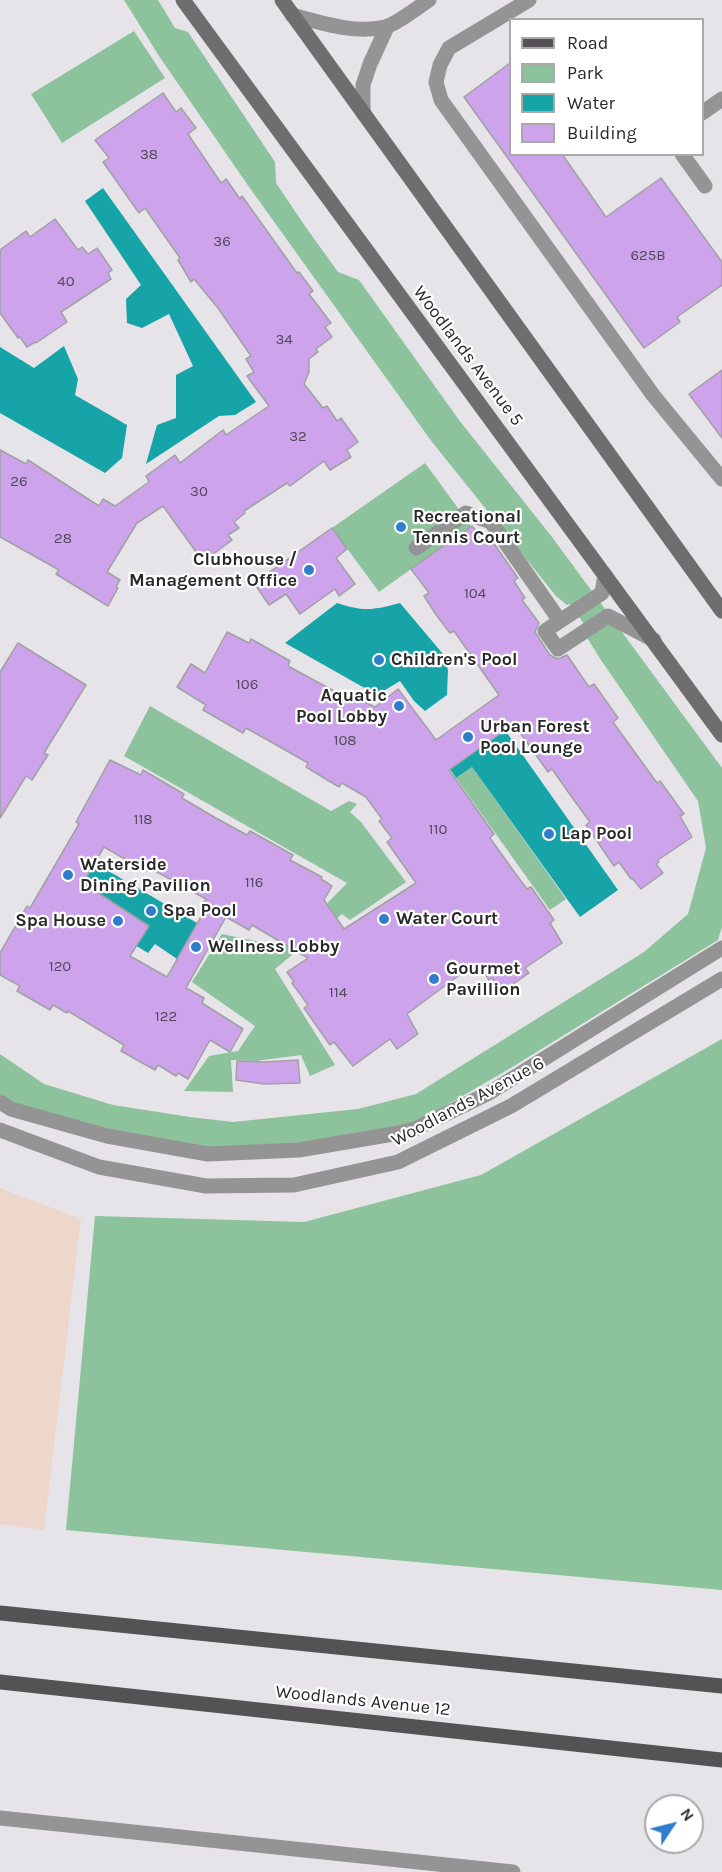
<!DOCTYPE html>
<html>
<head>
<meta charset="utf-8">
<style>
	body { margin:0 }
	#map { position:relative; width:722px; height:1872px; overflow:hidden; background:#e6e4e8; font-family:Karla,sans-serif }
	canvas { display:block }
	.legend { position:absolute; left:509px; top:18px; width:195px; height:138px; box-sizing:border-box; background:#fff; border:2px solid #a9a9aa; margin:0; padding:8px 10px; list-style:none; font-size:18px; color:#29292a }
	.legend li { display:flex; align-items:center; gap:12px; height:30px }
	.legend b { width:30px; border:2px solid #a9a9aa }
	.north { position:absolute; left:644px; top:1794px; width:60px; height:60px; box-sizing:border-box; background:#fff; border:2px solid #a9a9aa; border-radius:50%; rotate:55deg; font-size:16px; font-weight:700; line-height:24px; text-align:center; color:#29292a }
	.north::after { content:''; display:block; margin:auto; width:21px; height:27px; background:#307dcd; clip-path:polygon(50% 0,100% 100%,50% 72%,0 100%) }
</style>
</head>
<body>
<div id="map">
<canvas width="722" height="1872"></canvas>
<ul class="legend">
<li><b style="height:8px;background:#545254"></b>Road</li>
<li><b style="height:16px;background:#8cc29c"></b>Park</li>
<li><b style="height:16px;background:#17a4a8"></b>Water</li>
<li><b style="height:16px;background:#cda4eb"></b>Building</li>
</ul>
<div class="north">N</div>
</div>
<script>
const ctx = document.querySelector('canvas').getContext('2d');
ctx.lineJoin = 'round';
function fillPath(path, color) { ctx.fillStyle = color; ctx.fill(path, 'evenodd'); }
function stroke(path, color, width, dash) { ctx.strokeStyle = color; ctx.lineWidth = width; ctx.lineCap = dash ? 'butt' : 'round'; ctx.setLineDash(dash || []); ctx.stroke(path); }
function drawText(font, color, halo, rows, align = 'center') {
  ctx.font = font + ' Karla,sans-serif'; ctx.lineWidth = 4.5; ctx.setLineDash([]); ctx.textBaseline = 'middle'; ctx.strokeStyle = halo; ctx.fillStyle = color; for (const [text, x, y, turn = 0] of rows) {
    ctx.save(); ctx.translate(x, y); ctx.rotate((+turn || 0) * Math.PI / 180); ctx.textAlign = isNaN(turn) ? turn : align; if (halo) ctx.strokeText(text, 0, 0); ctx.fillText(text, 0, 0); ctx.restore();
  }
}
const industrial = new Path2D(`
	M0,1188L81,1219L44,1530L0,1524Z`);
const green = new Path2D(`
	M124,0H158L175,28L188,32L275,162L276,183L305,226L338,272L359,280L459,420L552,537L722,768V927L718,940L509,1069L399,1133L301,1146L213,1149L125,1135L0,1099V1054L44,1084L113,1105L190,1117L233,1122L358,1109L416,1094L644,952L688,914L706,848L698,801L599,657L586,636L590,633L570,604L567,605L556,596L432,442L247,184L159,56Z
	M134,31L165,78L62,143L31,94Z
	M425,463L471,526L379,592L332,528Z
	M150,706L331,811L349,801L357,804L350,812L361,822L406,882L350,920L342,914L275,969L335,1065L310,1076L301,1055L256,1061L231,1060L233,1092L184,1091L209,1056L238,1051L255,1026L192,982L222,934L285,947L347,883L124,756Z
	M472,767L566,899L550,910L456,778Z
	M722,1039V1590L66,1530L95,1216L304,1222L481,1175Z`);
const water = new Path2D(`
	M103,188L256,402L235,415L219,416L146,464L157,425L176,418V375L193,366L169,314L142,328L127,323L126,299L141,285L85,201Z
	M64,346L78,379L75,395L127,425L122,458L105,473L0,413V347L34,368Z
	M400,603L443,654L448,670L447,695L425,711L414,701L400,681L377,695L285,643L337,603C364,612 374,610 400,603Z
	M505,730L618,890L580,917L472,767L456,778L450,769Z
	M95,863L197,923L177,959L155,944L148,953L69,905Z`);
const building = new Path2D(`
	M510,63V154H562L606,217L661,178L722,262V285L677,317L680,322L644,348L464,97Z
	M163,93L176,112L181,108L196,128L188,134L221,183L226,179L240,199L242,196L297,273L299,272L313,291L309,294L331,323L325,327L332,337L316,349L318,352L309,359V372L304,384L323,408L327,406L337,421L341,418L358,442L347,450L351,457L330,470L324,461L290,486L287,483L244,511L245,513L234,522L239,528L228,535L232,540L212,555L208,549L199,556L163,506L137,523L107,572L120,580L116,587L118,588L108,606L56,574L59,570L0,537V450L26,464L28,460L99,506L103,499L115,506L149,482L146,476L175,455L180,463L223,430L226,435L269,406L247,376L254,372L246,359L251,356L218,308L194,279L191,282L178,260L180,258L145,208L139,213L103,162L109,158L95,140Z
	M55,219L78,250L82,247L88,254L97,248L112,270L108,273L111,279L61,312L67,322L36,343L35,342L27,347L20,337L18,338L0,313V250L26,231L30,237Z
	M722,370V438L689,394Z
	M472,526L483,539L488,535L518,578L514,581L525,598L522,600L539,623L535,632L550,655L558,659L567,655L589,687L594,684L618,718L613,722L657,783L660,781L684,814L680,816L692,837L658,860L659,862L656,864L663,873L641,889L632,878L631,879L619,862L614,866L586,825L590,822L571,796L552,769L548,772L514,724L449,770L494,834L490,838L515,873L527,889L531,887L554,920L550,923L562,943L525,968L529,973L502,992L492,978L489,980L483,970L479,973L473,965L407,1014L418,1034L397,1049L390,1039L353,1066L334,1042L330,1045L304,1008L308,1005L292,983L294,982L287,972L308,958L252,925L249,930L226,917L186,988L204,998L202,1003L243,1029L230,1052L210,1040L188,1079L178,1073L176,1076L158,1065L155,1070L121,1051L124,1045L68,1011L67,1013L53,1005L50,1010L17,991L20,986L0,975V953L27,906L30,908L79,824L76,822L110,760L141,775L143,770L184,794L182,798L214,817L247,835L250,831L293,855L290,860L322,877L321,879L332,886L324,900L344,929L416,883L387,842L392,838L379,821L382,819L366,797L342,783L339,787L306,767L308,763L264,738L246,728L243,733L203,710L206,705L177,687L191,664L205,673L227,632L249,643L251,639L260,644L290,661L288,666L345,697L347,693L375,707L398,689L436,740L499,695L454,631L450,633L437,616L424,596L429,593L411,569ZM104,847L146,871L148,867L206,899L203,904L207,906L167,977L130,956L149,926L83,883Z
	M332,528L347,549L336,558L355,584L339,596L335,589L300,614L286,594L269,605L254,583Z
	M18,643L86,685L44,753L48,755L32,780L26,776L0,818V672Z
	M298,1060L300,1083L264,1084L236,1080L237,1061L264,1062Z`);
const service = new Path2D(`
	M529,0L449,48L440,65L436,82L441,100L653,395L722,479
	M702,113L722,99
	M682,154L705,186
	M416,548L466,513L491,522L560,621
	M605,575L602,593L545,631L558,649L608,616L654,640
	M0,1818L513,1872`);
const minor = new Path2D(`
	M292,15C322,23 354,34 385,27C397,24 418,7 429,0
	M363,113V85L370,64L387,27`);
const tertiary = new Path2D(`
	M0,1102L11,1109L107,1136L208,1154L299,1150L399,1133L415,1129L489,1093L722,948
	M0,1130L99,1167L206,1186L294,1185L398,1162L511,1106L722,979`);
const secondary = new Path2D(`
	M183,0L722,735
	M282,0L722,611`);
const primary = new Path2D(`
	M0,1613L722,1686
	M0,1682L722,1760`);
const markers = [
	[401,527,6,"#307dcd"],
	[309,570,6,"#307dcd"],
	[379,660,6,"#307dcd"],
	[399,706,6,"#307dcd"],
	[468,737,6,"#307dcd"],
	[549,834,6,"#307dcd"],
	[68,875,6,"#307dcd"],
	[151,911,6,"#307dcd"],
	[384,919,6,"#307dcd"],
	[118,921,6,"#307dcd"],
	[196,947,6,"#307dcd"],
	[434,979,6,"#307dcd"]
];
const numberNames = [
	["38",149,155],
	["36",222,242],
	["625B",648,256],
	["40",66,282],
	["34",284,340],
	["32",298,437],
	["26",19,482],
	["30",199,492],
	["28",63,539],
	["104",475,594],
	["106",247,685],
	["108",345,741],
	["118",143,820],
	["110",438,830],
	["116",254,883],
	["120",60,967],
	["114",338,993],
	["122",166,1017]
];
const streetNames = [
	["Woodlands Avenue 5",468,356,53],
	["Woodlands Avenue 6",468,1102,-28],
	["Woodlands Avenue 12",363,1701,6]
];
const poiNames = [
	["Recreational",413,517],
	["Tennis Court",413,538],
	["Clubhouse /",297,560,"right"],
	["Management Office",297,581,"right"],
	["Children's Pool",391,660],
	["Aquatic",387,696,"right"],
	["Pool Lobby",387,717,"right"],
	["Urban Forest",480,727],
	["Pool Lounge",480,748],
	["Lap Pool",561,834],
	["Waterside",80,865],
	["Dining Pavilion",80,886],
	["Spa Pool",163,911],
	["Water Court",396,919],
	["Spa House",106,921,"right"],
	["Wellness Lobby",208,947],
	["Gourmet",446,969],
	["Pavillion",446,990]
];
fillPath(industrial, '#edd6ca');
fillPath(green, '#8cc29c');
fillPath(water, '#17a4a8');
fillPath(building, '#cda4eb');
stroke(building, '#a1a0a3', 1.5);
stroke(service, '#959495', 15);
stroke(minor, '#959495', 15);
stroke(tertiary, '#959495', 15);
stroke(secondary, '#6f6d6f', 15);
stroke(primary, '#545254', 15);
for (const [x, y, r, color] of markers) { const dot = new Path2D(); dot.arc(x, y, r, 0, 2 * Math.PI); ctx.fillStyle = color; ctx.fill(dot); stroke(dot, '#fff', 2); }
drawText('15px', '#52485a', null, numberNames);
drawText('18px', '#29292a', '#fff', streetNames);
drawText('bold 18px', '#29292a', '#fff', poiNames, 'left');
</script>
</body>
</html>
